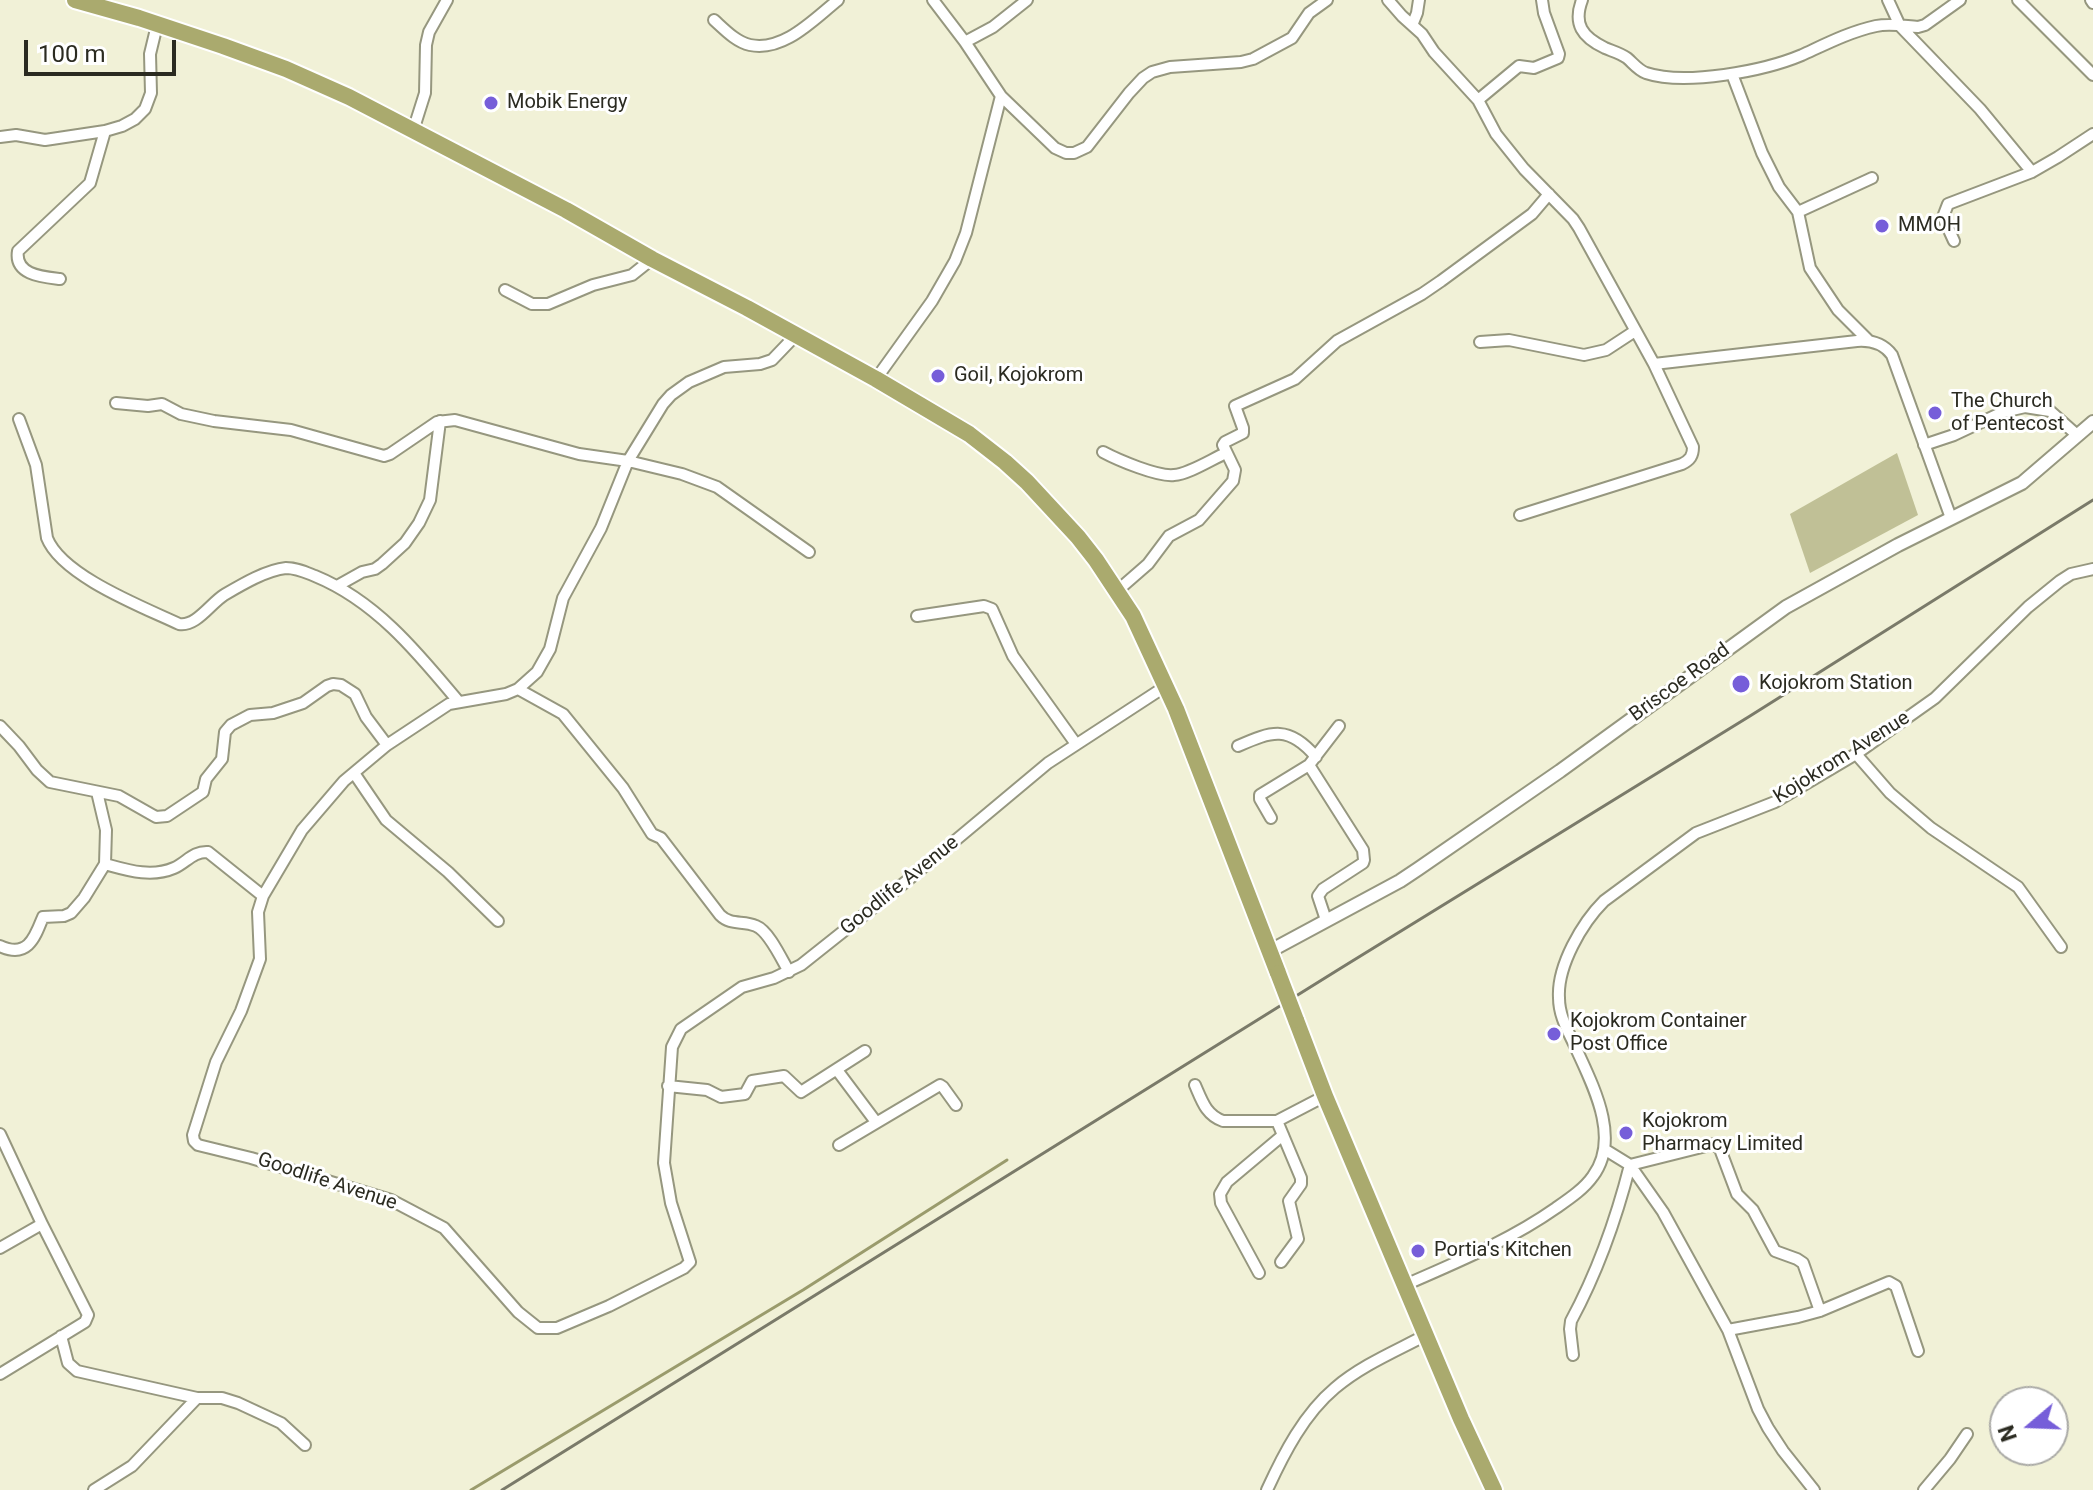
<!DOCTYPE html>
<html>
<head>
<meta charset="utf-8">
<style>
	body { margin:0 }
	#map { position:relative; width:2093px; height:1490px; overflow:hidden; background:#f1f1d7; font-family:Roboto,sans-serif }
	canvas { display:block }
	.north { position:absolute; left:1989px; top:1386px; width:80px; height:80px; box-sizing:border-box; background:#fff; border:2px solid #aaaaa6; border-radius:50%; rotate:251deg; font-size:22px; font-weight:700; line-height:32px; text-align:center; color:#2b2b21 }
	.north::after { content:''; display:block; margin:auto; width:28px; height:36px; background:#765ed9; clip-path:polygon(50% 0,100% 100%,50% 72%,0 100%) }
	.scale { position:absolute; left:24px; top:40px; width:152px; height:36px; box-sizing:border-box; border:4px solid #2b2b21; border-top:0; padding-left:10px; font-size:24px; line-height:28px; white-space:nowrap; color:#2b2b21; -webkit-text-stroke:6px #fff; paint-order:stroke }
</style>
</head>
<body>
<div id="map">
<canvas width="2093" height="1490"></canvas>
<div class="north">N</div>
<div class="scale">100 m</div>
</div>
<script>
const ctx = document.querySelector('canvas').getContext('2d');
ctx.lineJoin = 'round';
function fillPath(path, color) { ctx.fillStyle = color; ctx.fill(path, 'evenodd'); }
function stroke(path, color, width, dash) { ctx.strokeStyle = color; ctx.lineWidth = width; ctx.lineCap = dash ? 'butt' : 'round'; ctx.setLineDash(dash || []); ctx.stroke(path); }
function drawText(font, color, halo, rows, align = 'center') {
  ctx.font = font + ' Roboto,sans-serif'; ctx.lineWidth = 6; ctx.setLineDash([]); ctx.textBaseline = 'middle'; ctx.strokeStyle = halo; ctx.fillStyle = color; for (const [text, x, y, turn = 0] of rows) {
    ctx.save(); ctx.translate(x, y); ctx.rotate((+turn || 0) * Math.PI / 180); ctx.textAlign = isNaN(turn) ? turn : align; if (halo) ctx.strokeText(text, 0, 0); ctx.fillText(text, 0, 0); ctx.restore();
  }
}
const green = new Path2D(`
	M1897,453L1918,515L1810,573L1790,514Z`);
const stream = new Path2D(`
	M471,1490L803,1290L1007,1160`);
const minor = new Path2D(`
	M933,0L965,42L1001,96L1055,148L1066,153H1074L1087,147L1129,93L1143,78L1152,72L1170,67L1241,62L1253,59L1292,38L1309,13L1327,0
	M1388,0L1402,16L1422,34L1434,52L1478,100L1496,134L1524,169L1573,219L1579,228L1654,364L1693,447C1693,456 1690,460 1682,464L1520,515
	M1582,0C1573,24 1582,37 1605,48C1612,51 1620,53 1627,58C1633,63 1638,70 1646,73C1685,86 1764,71 1802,55C1826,44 1849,32 1876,26C1890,23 1904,26 1918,27L1925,25L1960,0
	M1888,0L1900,26L1980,109L2032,172
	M2018,0L2093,75
	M2091,0L2093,3
	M714,20C724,29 736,42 750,45C784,52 814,19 838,0
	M1413,23L1417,13L1419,0
	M965,42L993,27L1027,0
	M1732,74L1762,153L1779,187L1798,212L1810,268L1838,310L1869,341
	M1478,100L1519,66L1534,68L1558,58L1559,54L1544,13L1542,0
	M413,131L425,93L426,45L429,32L447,0
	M0,137L16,135L45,140L105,131L122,126L135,119L145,109L151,93L150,54L157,25
	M1798,212L1872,178
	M1954,241L1943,217L1948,204L2032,172L2058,157L2093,134
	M60,279C43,277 14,275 18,251L90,183L105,131
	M505,290L532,304H548L593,285L632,275L652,259
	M796,335L772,360L760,364L724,367L689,382L671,395L663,404L628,461L601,528L563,598L550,649L537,672L518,689L506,694L449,704L387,745L344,781L302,830L263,896L258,912L260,959L241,1011L216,1062L193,1135L194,1141L198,1145L251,1158L391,1200L444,1228L518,1312L538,1328H557L609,1306L684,1268L690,1262L671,1203L664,1163L672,1047L681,1029L742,987L774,978L801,965L908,880L1048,763L1166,686
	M1480,342L1509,340L1584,355L1606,350L1635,331
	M1654,364L1857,341C1871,340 1883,343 1892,355L1951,518
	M876,379L932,301L955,261L966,233L1001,96
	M116,403L148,406L162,404L181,414L214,421L291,430L384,456L390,454L437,422L455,420L579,454L628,461L682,474L717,487L809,552
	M19,419L36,465L47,538C62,576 143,607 179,624C196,627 210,604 224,595C241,585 266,570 286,568C297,568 305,572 315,576C376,601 418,653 458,701
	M1924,445L1954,435L2003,412L2025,407L2050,411L2077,435
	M1103,452C1118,460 1158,477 1174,475C1189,474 1212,459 1226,453
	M337,586L362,572L375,569L382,564L405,543L419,523L430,500L440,421
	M1117,591L1148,564L1169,536L1199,520L1233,481L1235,470L1223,445L1225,442L1243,433V428L1235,406L1295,379L1337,341L1422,294L1441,281L1532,214L1549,194
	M917,616L984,606L992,609L1013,656L1076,744
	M518,689L563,714L623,788L652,834L661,838L720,915C731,926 743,920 756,926C769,931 782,960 789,972
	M0,726L19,746L37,770L50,782L119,796L156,817L167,816L203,792L206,779L222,759L225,732L231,725L250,715L273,713L303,703L327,686L333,684L341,685L355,694L366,717L387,745
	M1238,746C1272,731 1289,725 1316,757
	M1856,754L1890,793L1931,828L2018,887L2061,947
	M1309,765L1363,850L1364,860L1363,863L1323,889L1318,896L1326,920
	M354,773L386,820L448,872L498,921
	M1271,818L1260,799V795L1309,765L1339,726
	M105,864C127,870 151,878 174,868C186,863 193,851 208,852L263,896
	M0,946C28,959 35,937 43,917L64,916L71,913L84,898L105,864L106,830L97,792
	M837,1070L876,1122
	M1195,1085C1202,1101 1206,1115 1223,1121H1277L1325,1096
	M668,1086L707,1090L721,1097L745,1094L752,1081L784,1076L801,1092L865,1051
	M1277,1121L1301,1178V1184L1289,1201L1298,1239L1281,1262
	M0,1134L42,1224L0,1248
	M839,1145L940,1085L943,1087L956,1105
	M1604,1149L1630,1165L1663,1212L1728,1330L1758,1409L1768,1428L1783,1451L1814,1490
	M1259,1273L1221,1203L1220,1194L1227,1182L1283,1135
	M1405,1285C1457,1262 1509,1241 1556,1208C1569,1199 1584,1189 1593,1176C1622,1137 1591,1082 1574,1044C1567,1029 1559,1015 1559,998C1557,966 1582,923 1604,901L1696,833L1775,802L1856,754L1935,698L2028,607L2060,581L2071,574L2093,569
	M1728,1330L1798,1317L1820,1311L1889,1282L1896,1286L1918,1351
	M61,1336L68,1363L77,1371L197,1398H222L238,1403L281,1423L305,1445
	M1573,1355L1570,1329L1571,1321C1598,1271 1616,1220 1630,1165L1714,1144L1720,1149L1737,1194L1753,1210L1775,1251L1797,1259L1803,1263L1820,1311
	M0,1374L85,1322L88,1315L42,1224
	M94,1490L132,1466L197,1398
	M1267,1490C1284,1453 1304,1414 1335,1388C1362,1365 1396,1351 1426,1335
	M1924,1490L1950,1459L1967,1434`);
const tertiary = new Path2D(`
	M1270,951L1400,881L1418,869L1560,771L1786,607L1898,545L2022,483L2093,422`);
const trunk = new Path2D(`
	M75,0L139,18L223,46L286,69L349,97L566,210L652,259L747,308L876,379L969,434L1005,462L1027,482L1078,537L1096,560L1133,616L1176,709L1278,973
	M1296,1020L1325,1096L1461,1419L1494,1490`);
const rail = new Path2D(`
	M502,1490L1341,968L1750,716L2093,500`);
const trunkBridge = new Path2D(`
	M1278,973L1296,1020`);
const markers = [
	[491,103,8,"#765ed9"],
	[1882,226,8,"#765ed9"],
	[938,376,8,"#765ed9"],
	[1935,413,8,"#765ed9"],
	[1741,684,10,"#765ed9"],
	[1554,1034,8,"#765ed9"],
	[1626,1133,8,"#765ed9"],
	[1418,1251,8,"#765ed9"]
];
const poiNames = [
	["Mobik Energy",507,103],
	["MMOH",1898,226],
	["Goil, Kojokrom",954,376],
	["The Church",1951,402],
	["of Pentecost",1951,425],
	["Kojokrom Station",1759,684],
	["Kojokrom Container",1570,1022],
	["Post Office",1570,1045],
	["Kojokrom",1642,1122],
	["Pharmacy Limited",1642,1145],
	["Portia's Kitchen",1434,1251]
];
const streetNames = [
	["Briscoe Road",1680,683,-36],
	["Kojokrom Avenue",1842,758,-32],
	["Goodlife Avenue",900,886,-39],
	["Goodlife Avenue",327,1182,18]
];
fillPath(green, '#c0c096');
stroke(stream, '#9a9b6c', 3);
stroke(minor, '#96977f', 14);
stroke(tertiary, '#96977f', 16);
stroke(trunk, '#fff', 20);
stroke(minor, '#fff', 10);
stroke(tertiary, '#fff', 12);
stroke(trunk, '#aaaa6e', 16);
stroke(rail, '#7a7a69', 3);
stroke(trunkBridge, '#fff', 20, []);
stroke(trunkBridge, '#aaaa6e', 16);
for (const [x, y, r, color] of markers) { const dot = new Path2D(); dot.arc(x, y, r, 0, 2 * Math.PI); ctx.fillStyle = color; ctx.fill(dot); stroke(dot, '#fff', 3); }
drawText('20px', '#2b2b21', '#fff', poiNames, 'left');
drawText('20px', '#2b2b21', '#fff', streetNames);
</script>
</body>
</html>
